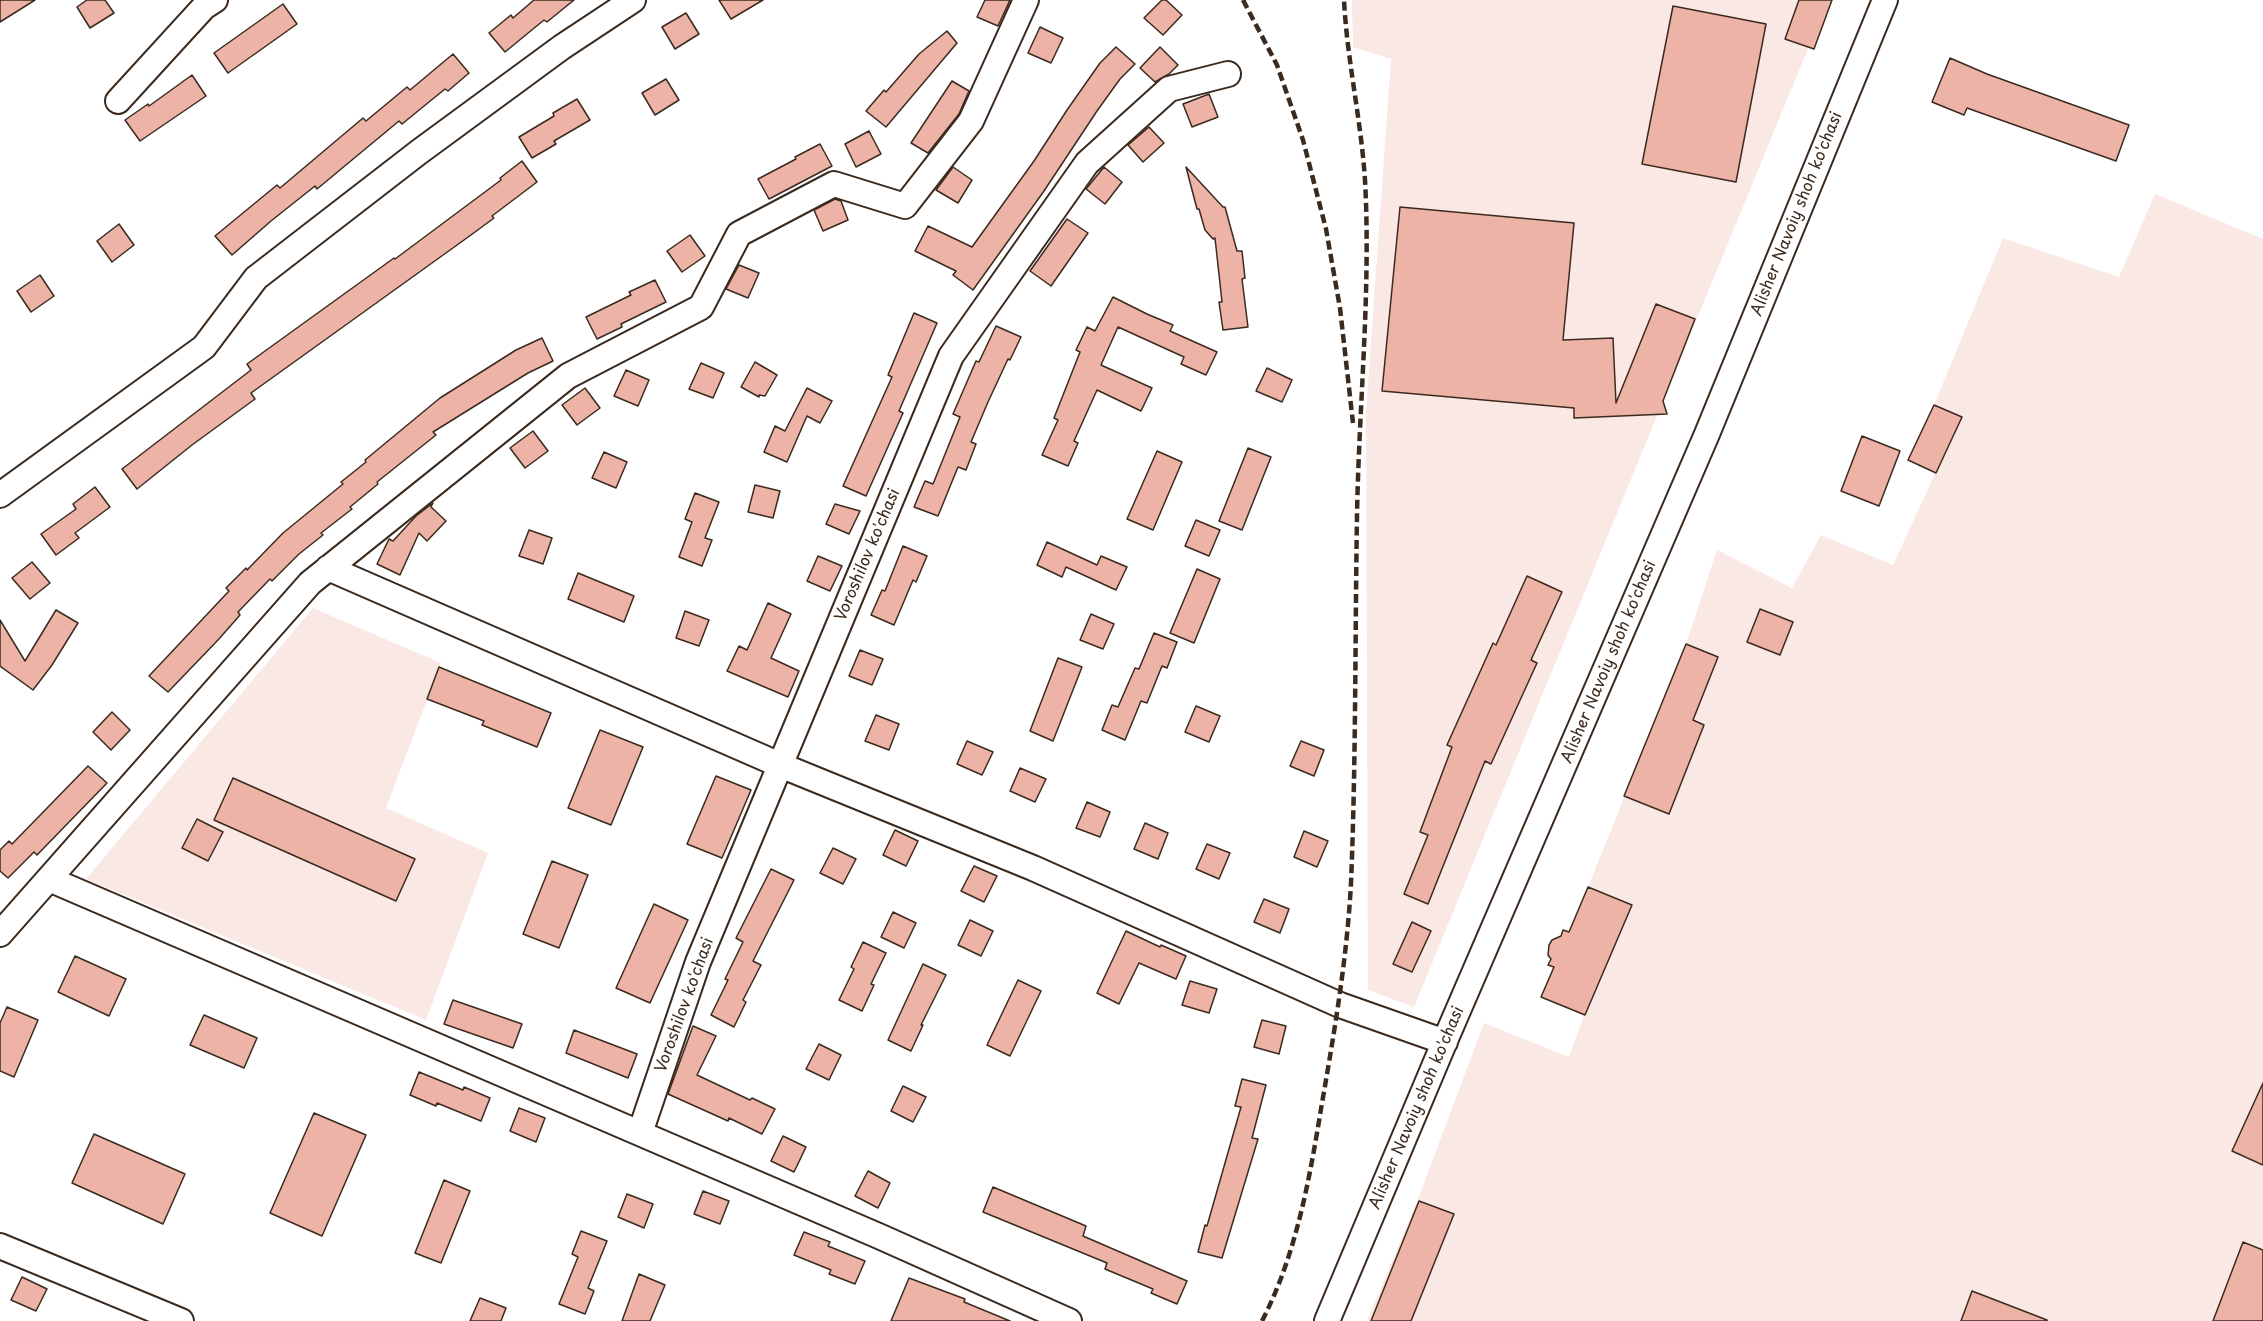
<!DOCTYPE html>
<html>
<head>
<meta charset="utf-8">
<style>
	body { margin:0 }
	canvas { display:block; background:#fff }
</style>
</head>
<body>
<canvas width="2263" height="1321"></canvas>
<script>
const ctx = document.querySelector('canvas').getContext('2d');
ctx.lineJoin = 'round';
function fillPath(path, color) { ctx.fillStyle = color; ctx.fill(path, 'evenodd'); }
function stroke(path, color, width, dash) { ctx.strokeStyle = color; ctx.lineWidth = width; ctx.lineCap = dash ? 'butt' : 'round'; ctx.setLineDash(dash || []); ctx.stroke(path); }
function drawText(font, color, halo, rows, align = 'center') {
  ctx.font = font + ' "Playpen Sans",sans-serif'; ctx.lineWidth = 4.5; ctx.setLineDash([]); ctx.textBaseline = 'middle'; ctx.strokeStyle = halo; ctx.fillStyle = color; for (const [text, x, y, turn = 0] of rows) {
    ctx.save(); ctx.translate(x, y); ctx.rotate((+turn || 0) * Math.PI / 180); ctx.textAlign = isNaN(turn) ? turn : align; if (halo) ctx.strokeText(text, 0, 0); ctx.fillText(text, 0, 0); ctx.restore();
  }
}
const built = new Path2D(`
	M1352,0H1828L1414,1007L1368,990L1366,413L1391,59L1353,47Z
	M2155,194L2263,239V1321H1367L1418,1199L1484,1023L1569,1057L1584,1015L1541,997L1553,967L1548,965L1551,959L1548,955L1549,945L1552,940L1561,936L1563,930L1569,932L1588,887L1686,644L1717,550L1792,588L1821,535L1893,565L1961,417L1934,405L2003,238L2119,277Z
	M313,608L441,663L386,808L488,853L426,1020L86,879Z`);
const building = new Path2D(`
	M0,0H35L0,22Z
	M87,0H105L114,13L90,28L77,7Z
	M534,0H574L547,22L544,20L505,52L489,33L511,15L513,18Z
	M719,0H763L731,19Z
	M985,0H1010L998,26L977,17Z
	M1162,0H1166L1182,15L1163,35L1144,18Z
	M1799,0H1832L1814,49L1785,39Z
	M283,4L297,24L228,73L214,53Z
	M1673,6L1766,24L1736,182L1642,164Z
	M686,13L699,34L675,49L662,27Z
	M1040,27L1063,38L1051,63L1028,53Z
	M947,31L957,43L886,127L866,111L884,90L886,92L919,54Z
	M1116,47L1135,64L1120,79L1097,111L1044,191L973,290L953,275L956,271L915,251L928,226L972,247L1034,161L1067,110L1100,63Z
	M1160,47L1178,65L1169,74L1155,82L1140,68Z
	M453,54L469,73L448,91L445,89L402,124L399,121L317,189L315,186L271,221L232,255L215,236L277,185L280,188L363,118L366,121L407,87L410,90Z
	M1950,58L1987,74L2129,125L2116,161L1967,108L1964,115L1932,102Z
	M192,75L206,96L140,141L125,120L148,104L149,106Z
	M666,79L679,100L655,115L642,93Z
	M952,81L969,91L959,114L928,153L911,143Z
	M1209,94L1218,117L1192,127L1183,104Z
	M577,99L590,120L554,141L556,144L532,158L519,137L554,116L553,113Z
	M1149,127L1164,143L1143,162L1128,145Z
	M869,131L881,154L856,167L845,144Z
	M820,144L832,166L769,199L758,179L796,159L795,157Z
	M522,161L537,182L492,216L494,218L471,235L251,393L255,399L192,445L137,489L122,469L251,370L247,364L394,258L395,259L501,180L500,178Z
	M953,167L972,180L958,203L936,190Z
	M1104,167L1122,182L1105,204L1086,189Z
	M1186,167L1223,207H1225L1237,251H1242L1245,278L1242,279L1248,327L1223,330L1219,302H1222L1215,238L1213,239L1205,230L1199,209H1197Z
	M835,199L841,201L848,220L823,231L814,210Z
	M1400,207L1574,223L1563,340L1613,338L1616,403L1656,304L1695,319L1663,401L1667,414L1574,418V408L1382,391Z
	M1067,219L1088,233L1051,286L1030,271Z
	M119,224L134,245L112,262L97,241Z
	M690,235L705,256L682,272L667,251Z
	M739,265L759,273L748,298L726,289Z
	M40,275L54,296L31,312L17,291Z
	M655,280L666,302L621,324L622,327L597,339L586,317L631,295L629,292Z
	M1113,297L1147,314L1173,325L1170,331L1217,352L1206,375L1181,364L1184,357L1118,327L1101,365L1152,388L1141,411L1097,390L1074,441L1078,443L1068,466L1042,455L1058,420L1054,418L1080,352L1076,350L1087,327L1095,331Z
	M914,313L937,323L899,411L903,413L866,496L843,486L892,377L888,375Z
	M996,326L1021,337L1010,360L1008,359L988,402L971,442L976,444L966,470L958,467L938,516L914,507L925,481L933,484L960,417L953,414L976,361L979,362Z
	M542,338L553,361L528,373L433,432L436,435L377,482L378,484L350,507L352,509L321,533L323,535L299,554L272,581L270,579L238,612L240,615L218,640L168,692L149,676L229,591L226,588L246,568L247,570L283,533L343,484L341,482L366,462L365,460L440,398L516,350Z
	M755,362L777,375L765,396L759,395V397L741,387Z
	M701,363L724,373L713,398L689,389Z
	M1267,368L1292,380L1282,402L1256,391Z
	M626,370L649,380L638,406L614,396Z
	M585,388L600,408L577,425L562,405Z
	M807,388L832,401L820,423L807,416L787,462L764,452L775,426L785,431Z
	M1934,405L1962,417L1936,473L1908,460Z
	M533,431L548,451L525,468L510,448Z
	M1862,436L1900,451L1879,506L1841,491Z
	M1248,448L1271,457L1242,530L1219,521Z
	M1157,451L1182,462L1153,530L1127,519Z
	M604,452L627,462L616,488L592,478Z
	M755,485L780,491L773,518L748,512Z
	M95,487L110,507L75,533L79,538L56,555L41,534L76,509L73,504Z
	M695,493L719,502L705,538L712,540L702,566L679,557L692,522L685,519Z
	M433,503L431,507L446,521L427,541L419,533L400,575L377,564L389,539L393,541L416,516Z
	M835,504L860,511L849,534L826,524Z
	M1196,520L1220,530L1209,556L1185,546Z
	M529,530L552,538L543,564L519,556Z
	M1047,542L1097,565L1101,556L1127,567L1116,590L1066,567L1062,577L1037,565Z
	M903,546L927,556L916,582L913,580L894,625L871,615L882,590L885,591Z
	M818,556L842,566L830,591L807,581Z
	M32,562L50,583L30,599L12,578Z
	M1197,569L1220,579L1194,643L1170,633Z
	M578,573L634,596L624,622L568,599Z
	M1527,576L1562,592L1531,660L1537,663L1491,764L1485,761L1428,904L1404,894L1428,835L1420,832L1452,747L1447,745L1493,643L1496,645Z
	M768,603L791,614L771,658L799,671L788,697L727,671L739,646L747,650Z
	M1760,609L1793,622L1780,655L1747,642Z
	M56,610L78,623L52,665L33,690L0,666V620L25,661Z
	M685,611L709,620L699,646L676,638Z
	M1091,614L1114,624L1103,649L1080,640Z
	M1154,633L1177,642L1167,668L1162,666L1147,703L1141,701L1125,740L1102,730L1112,705L1118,707L1135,668L1139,669Z
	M1686,644L1718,657L1693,720L1704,725L1669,814L1624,796Z
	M860,650L883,659L872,685L849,676Z
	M1058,658L1082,667L1053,741L1030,731Z
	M439,667L551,713L537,747L482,725L484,721L427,699Z
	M1196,706L1220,716L1209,742L1185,732Z
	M112,712L130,730L111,750L93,732Z
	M876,715L899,724L889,750L865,741Z
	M600,730L643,747L611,825L568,808Z
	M967,741L993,752L982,775L957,764Z
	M1301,741L1324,750L1314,776L1290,766Z
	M88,766L107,783L37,855L34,852L8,878L0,871V850L9,841L12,844Z
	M1020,768L1046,779L1035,802L1010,791Z
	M716,776L751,790L722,858L687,844Z
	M233,778L415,859L396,901L214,820Z
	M1087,802L1110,812L1100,837L1076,828Z
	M197,819L223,832L208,861L182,848Z
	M1145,823L1168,833L1158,859L1134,849Z
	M895,830L918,841L906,866L883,855Z
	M1304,831L1328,841L1317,867L1294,857Z
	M1207,844L1230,853L1219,879L1196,869Z
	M833,848L856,859L843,884L820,873Z
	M552,861L588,875L559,948L523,934Z
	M974,866L997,876L984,902L961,891Z
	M771,869L794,880L753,961L761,965L743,1000L746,1002L734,1027L711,1015L728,980L725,979L743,942L736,938Z
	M1588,887L1632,905L1585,1015L1541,997L1554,967L1548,965L1551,959L1548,955L1549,945L1552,940L1561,936L1563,930L1569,932Z
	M1264,899L1289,909L1280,933L1254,922Z
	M654,904L688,920L650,1003L616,988Z
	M893,912L916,923L904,948L881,937Z
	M970,920L993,931L981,956L958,945Z
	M1412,922L1431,931L1412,972L1393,964Z
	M1126,931L1160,947L1161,945L1186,956L1176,979L1139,963L1119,1004L1097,993Z
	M863,942L886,953L871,984L874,985L862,1011L839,1000L854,969L851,967Z
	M75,956L126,979L109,1016L58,992Z
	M923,964L946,975L921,1025H923L911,1051L888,1040Z
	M1018,980L1041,991L1010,1056L987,1045Z
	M1190,981L1217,989L1209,1013L1182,1005Z
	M453,1000L522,1024L513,1048L444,1024Z
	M7,1007L38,1020L14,1077L0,1071V1023Z
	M204,1015L257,1038L244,1068L190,1045Z
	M1262,1020L1286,1026L1279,1054L1254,1047Z
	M693,1026L716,1036L697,1075L750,1100L752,1098L775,1109L762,1134L729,1118L728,1121L668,1094Z
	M574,1030L637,1054L628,1078L566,1053Z
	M819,1044L841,1055L829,1080L806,1069Z
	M419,1072L463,1090L464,1087L490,1098L481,1121L437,1103L436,1106L410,1095Z
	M1242,1079L1266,1085L1252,1138L1258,1139L1222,1258L1198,1252L1205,1225L1207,1226L1241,1107L1235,1106Z
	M2263,1083V1165L2232,1151Z
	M903,1086L926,1097L913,1122L891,1111Z
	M519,1108L545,1118L536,1142L510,1131Z
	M314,1113L366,1135L322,1236L270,1213Z
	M94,1134L185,1174L163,1224L72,1183Z
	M783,1136L806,1147L794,1172L771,1161Z
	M868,1171L890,1183L878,1208L855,1196Z
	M444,1180L470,1191L441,1263L415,1253Z
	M993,1187L1086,1226L1083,1236L1187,1281L1177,1304L1151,1293L1153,1289L1105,1269L1107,1263L983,1212Z
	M703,1191L729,1201L720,1224L694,1214Z
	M627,1194L653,1204L644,1228L618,1217Z
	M1419,1201L1454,1214L1411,1321H1371Z
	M581,1231L607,1241L588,1288L594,1291L585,1314L559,1304L578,1257L572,1254Z
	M804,1232L830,1242L828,1246L865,1261L855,1284L829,1274L831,1270L794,1255Z
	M2243,1242L2263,1250V1321H2213Z
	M639,1274L665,1285L650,1321H622Z
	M22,1277L47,1289L36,1311L11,1300Z
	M909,1278L965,1299L964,1302L1010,1321H891Z
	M1972,1291L2047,1320V1321H1961Z
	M480,1298L506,1308L501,1321H470Z`);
const minor = new Path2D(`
	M118,101L204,7L215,0
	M0,495L204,347L256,278L419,152L562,47L633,0
	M328,568L780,765L1033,868L1340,1005L1445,1042
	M49,879L881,1237L1069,1321
	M0,934L310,583L568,376L701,307L739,234L834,184L905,206L971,121L1026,0
	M640,1133L698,962L951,356L1087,163L1169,89L1228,74
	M0,1246L181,1321
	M1327,1321L1447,1036L1707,434L1885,0`);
const rail = new Path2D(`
	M1243,0L1277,65L1303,140L1326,229L1340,308L1353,423
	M1262,1321C1296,1255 1309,1182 1321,1109C1334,1034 1347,959 1351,883C1356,761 1355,637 1357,515C1359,403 1371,291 1365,180C1361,119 1347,60 1344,0`);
const streetNames = [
	["Alisher Navoiy shoh ko'chasi",1797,214,-68],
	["Voroshilov ko'chasi",868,555,-67],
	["Alisher Navoiy shoh ko'chasi",1609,662,-67],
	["Voroshilov ko'chasi",685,1005,-70],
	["Alisher Navoiy shoh ko'chasi",1417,1108,-67]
];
fillPath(built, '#fae8e5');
fillPath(building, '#edb3a7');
stroke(building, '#3b2a1e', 1.5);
stroke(minor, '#3b2a1e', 28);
stroke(minor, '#fff', 24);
stroke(rail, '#3b2a1e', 4.5, [9, 4.5]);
drawText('16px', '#3b2a1e', '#fff', streetNames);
</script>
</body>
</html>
